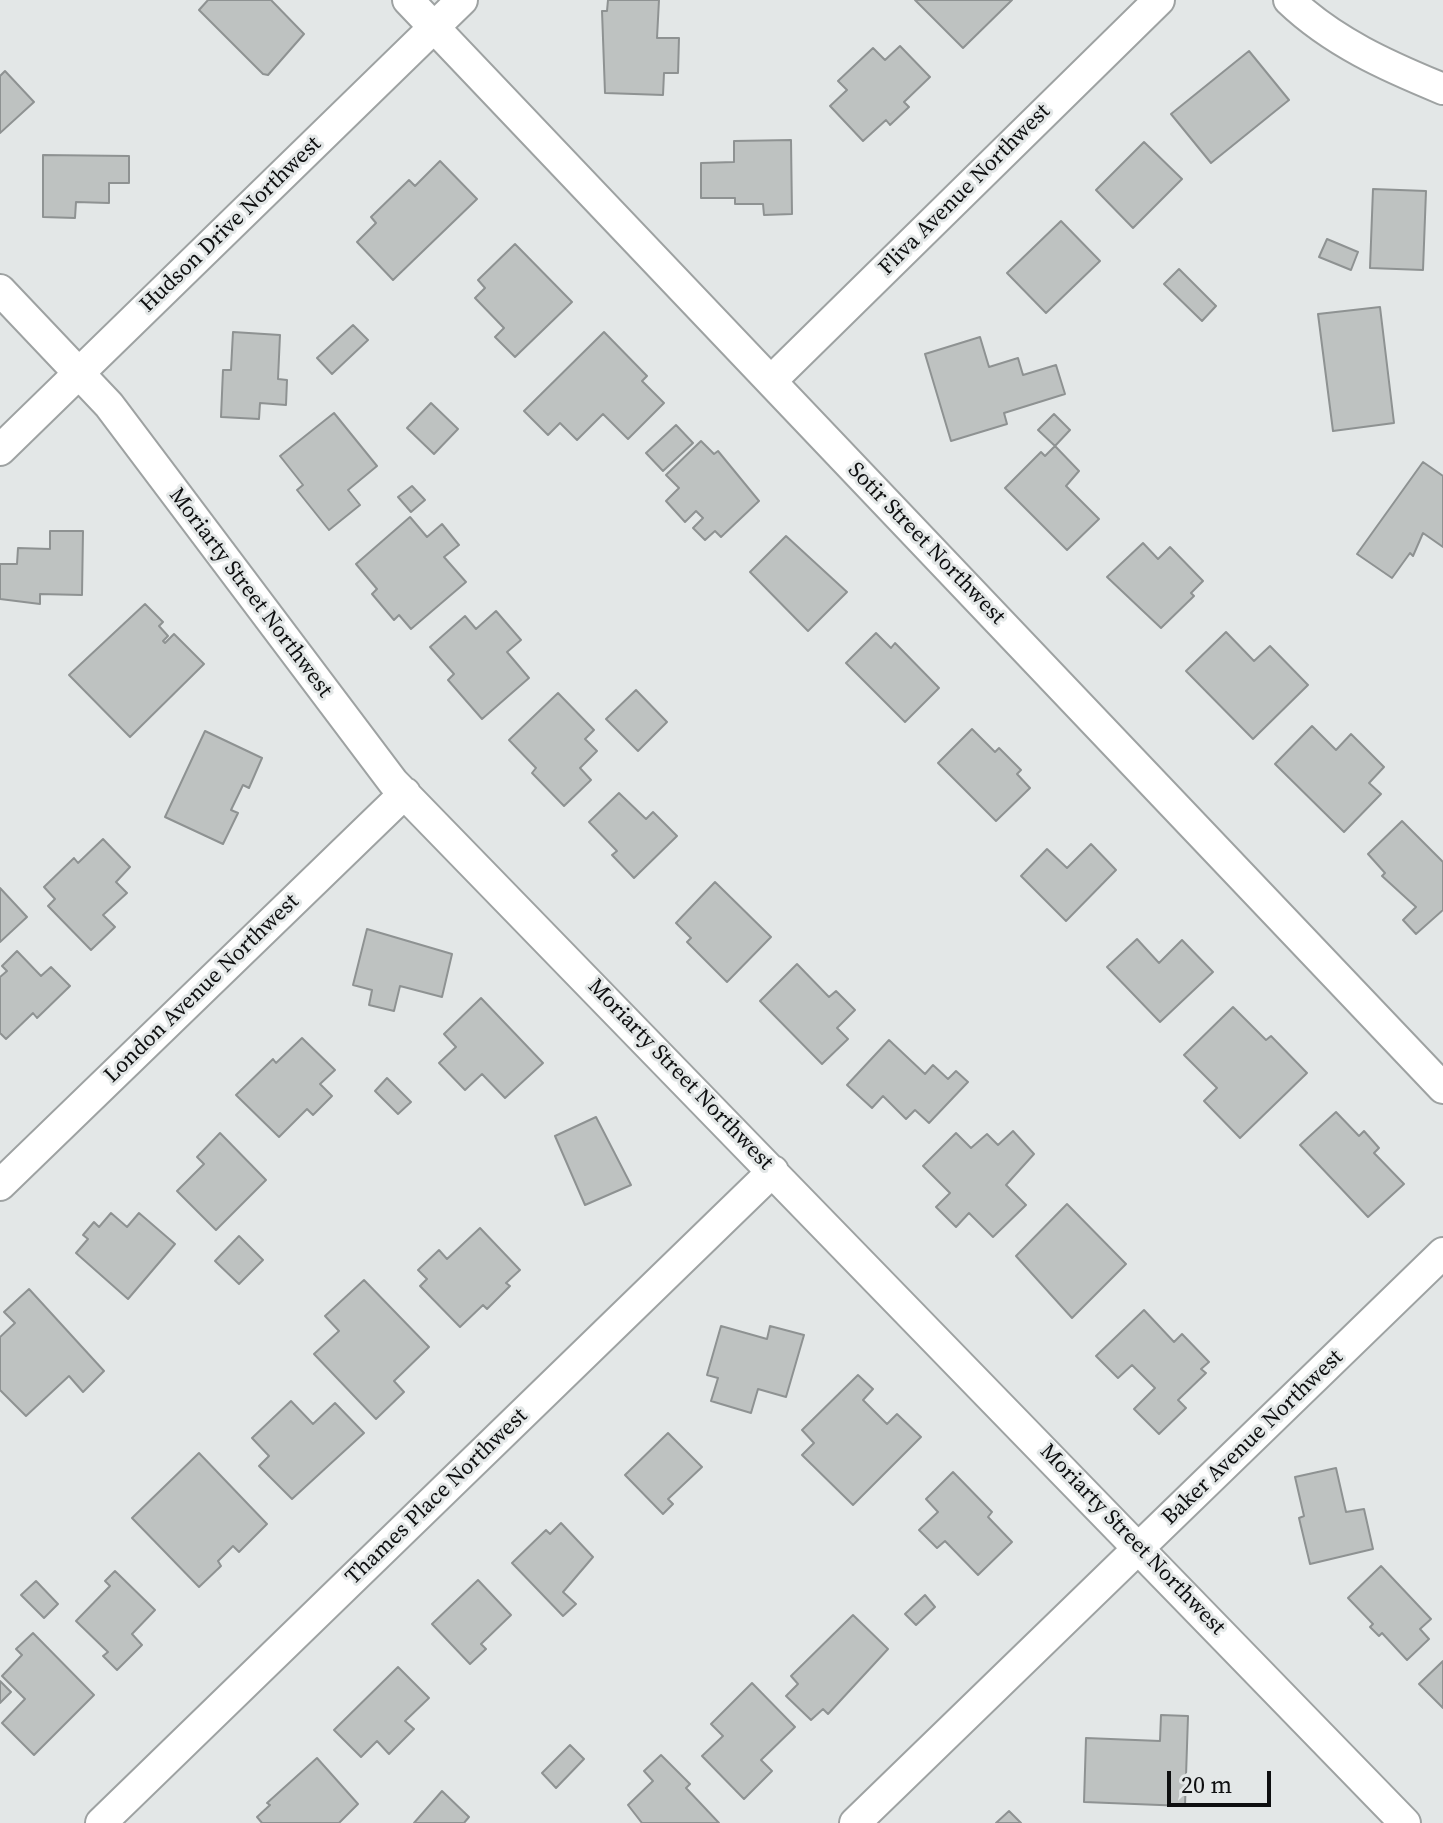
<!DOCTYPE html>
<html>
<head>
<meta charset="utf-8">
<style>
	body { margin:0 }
	#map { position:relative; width:1443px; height:1823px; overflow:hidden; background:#e3e7e7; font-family:"Source Serif 4",serif }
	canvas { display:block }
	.scale { position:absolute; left:1167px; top:1771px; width:104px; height:36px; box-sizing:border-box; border:4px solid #0e0f10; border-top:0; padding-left:10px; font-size:24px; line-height:28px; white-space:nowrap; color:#0e0f10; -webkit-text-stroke:6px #e3e7e7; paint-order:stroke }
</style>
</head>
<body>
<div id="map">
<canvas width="1443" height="1823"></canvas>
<div class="scale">20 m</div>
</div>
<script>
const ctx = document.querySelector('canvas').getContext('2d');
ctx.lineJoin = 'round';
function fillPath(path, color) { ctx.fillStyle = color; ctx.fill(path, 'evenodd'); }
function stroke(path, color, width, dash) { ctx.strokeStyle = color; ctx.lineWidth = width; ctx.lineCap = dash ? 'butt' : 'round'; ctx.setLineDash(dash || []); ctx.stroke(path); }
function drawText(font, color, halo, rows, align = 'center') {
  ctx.font = font + ' "Source Serif 4",serif'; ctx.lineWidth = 6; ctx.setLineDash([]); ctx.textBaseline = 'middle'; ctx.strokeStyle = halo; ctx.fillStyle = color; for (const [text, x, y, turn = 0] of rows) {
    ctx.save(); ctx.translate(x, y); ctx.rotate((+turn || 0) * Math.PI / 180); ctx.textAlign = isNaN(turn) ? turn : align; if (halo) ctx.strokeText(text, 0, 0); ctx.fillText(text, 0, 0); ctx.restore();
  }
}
const building = new Path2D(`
	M271,0L304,34L268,75L263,74L199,10L208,0Z
	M608,0H659L657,38H679L678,73H664L663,95L605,93L602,11H607Z
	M915,0H1012L963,48Z
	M900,46L930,77L904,102L909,107L890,125L886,120L863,141L830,106L847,90L838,81L873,48L885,60Z
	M1249,51L1289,100L1211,163L1171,114Z
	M5,71L34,102L0,133V76Z
	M791,140L792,214L764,215L763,204H735V198H701V163L734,162V141Z
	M1144,142L1182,179L1133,228L1096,190Z
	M43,155L129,156V183H109V203L76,202L75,218L43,217Z
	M440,161L477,199L393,280L357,242L376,223L371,217L409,180L415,186Z
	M1373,189L1426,191L1423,270L1370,268Z
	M1061,221L1100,261L1046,313L1007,273Z
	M1327,239L1358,252L1351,270L1319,257Z
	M515,244L572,302L515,357L495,337L504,328L475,298L485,288L478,280Z
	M1179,269L1216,306L1202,321L1164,284Z
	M1380,307L1394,423L1333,431L1318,314Z
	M353,325L368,340L332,374L317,358Z
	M233,332L280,335L278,379L287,380L286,405L260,403L259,419L221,417L223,370H231Z
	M604,332L647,376L642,381L664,403L628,439L603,414L577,440L560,423L548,435L524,411Z
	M980,337L989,367L1018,358L1023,375L1056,365L1065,394L1004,413L1007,424L951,441L925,354Z
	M431,403L458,429L434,454L407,428Z
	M334,413L377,466L348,490L360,505L329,530L297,490L303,485L280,456Z
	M1054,414L1070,430L1055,446L1038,430Z
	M676,425L693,443L663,471L646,453Z
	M701,441L714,454L718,451L759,501L721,537L715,531L705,540L693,528L703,518L696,511L685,522L666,501L679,488L666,475Z
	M1055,446L1079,471L1066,486L1099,519L1067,550L1005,488L1041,452L1045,456Z
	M1423,462L1443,476V547L1423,533L1413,556L1410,553L1392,578L1357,554Z
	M412,486L425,500L411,512L398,497Z
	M410,517L427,537L442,524L459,545L444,557L466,582L411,629L399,615L394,620L372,594L377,589L356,564Z
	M50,531H83L82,595L40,594V604L0,599V564H17L18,548L50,549Z
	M786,536L847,592L808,631L750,572Z
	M1143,543L1158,559L1170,547L1203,581L1191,593L1194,596L1161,628L1107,577Z
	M145,604L163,622L159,626L168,636L163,641L165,643L174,634L204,664L130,737L69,675Z
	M496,611L521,640L507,652L529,678L482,719L448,680L454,674L430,647L465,616L476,629Z
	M1226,632L1254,661L1270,646L1308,685L1253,739L1186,671Z
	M876,633L891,648L895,643L939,688L905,722L846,663Z
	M636,690L667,722L638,751L606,719Z
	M558,693L594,730L585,739L597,751L580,768L591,780L564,806L532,773L536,768L509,740Z
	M1312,726L1336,750L1351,734L1384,767L1369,783L1381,794L1344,832L1275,764Z
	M972,729L995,752L999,748L1021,770L1017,774L1030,788L996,821L938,763Z
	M205,731L262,758L249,788L243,785L231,810L238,813L223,844L165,817Z
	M619,793L646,819L653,812L677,836L634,878L612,855L617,851L589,822Z
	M1402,821L1443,862V910L1416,934L1403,920L1416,907L1382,876L1385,873L1368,854Z
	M103,839L130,867L116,882L127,893L103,915L115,927L91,950L48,906L55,899L44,887L74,858L78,863Z
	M1091,844L1116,870L1066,921L1021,876L1047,849L1067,868Z
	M715,882L771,937L727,982L687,942L691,938L676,923Z
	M0,888L27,917L0,942Z
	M367,929L452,954L442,997L400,986L394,1011L369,1005L372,990L353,985Z
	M1137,939L1159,963L1182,940L1213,972L1160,1022L1107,967Z
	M17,951L41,976L51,967L70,986L37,1018L33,1013L6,1039L0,1033V977L7,971L2,966Z
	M797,964L829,997L836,991L855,1010L837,1028L848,1039L822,1064L760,1001Z
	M481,998L543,1063L505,1098L482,1074L465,1090L439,1063L456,1047L444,1034Z
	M1233,1007L1266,1040L1271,1036L1307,1073L1240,1138L1204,1101L1217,1088L1184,1055Z
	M302,1038L335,1070L320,1084L332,1096L313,1115L307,1109L279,1137L236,1095L273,1059L276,1063Z
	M889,1040L925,1074L933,1065L948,1079L956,1071L968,1082L929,1123L915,1110L906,1119L883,1096L872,1108L847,1085Z
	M387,1078L411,1102L398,1114L375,1091Z
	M1336,1112L1359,1136L1364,1131L1379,1148L1374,1153L1404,1184L1368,1217L1300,1145Z
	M596,1117L631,1185L585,1205L555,1136Z
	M1013,1131L1034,1154L1006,1185L1026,1205L993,1237L969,1213L956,1227L936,1207L950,1193L923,1166L956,1133L971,1148L987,1134L998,1145Z
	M220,1133L266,1180L216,1230L177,1191L204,1164L197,1157Z
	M1067,1204L1126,1264L1072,1318L1016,1256Z
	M111,1213L127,1227L139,1213L175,1244L128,1299L76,1253L88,1239L83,1235L94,1222L99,1227Z
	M480,1228L520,1270L506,1283L510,1286L487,1309L483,1305L460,1327L420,1286L427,1279L418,1270L439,1250L447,1259Z
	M239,1236L263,1260L239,1284L215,1261Z
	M364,1280L429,1347L394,1381L404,1392L376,1419L314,1354L339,1331L325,1316Z
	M29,1289L104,1371L83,1392L69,1376L26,1416L0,1390V1337L15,1323L4,1312Z
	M1144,1310L1174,1342L1182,1334L1209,1362L1201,1369L1206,1373L1178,1400L1186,1408L1159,1434L1134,1409L1155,1388L1132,1365L1118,1378L1096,1356Z
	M721,1326L767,1339L770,1326L804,1335L786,1397L758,1389L751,1413L711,1401L718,1378L707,1375Z
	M858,1375L873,1389L863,1400L887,1424L897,1414L921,1437L853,1505L802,1455L814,1443L802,1430Z
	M291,1401L313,1424L335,1403L364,1433L292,1499L259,1466L269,1456L252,1438Z
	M668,1433L702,1467L668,1499L673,1504L663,1514L625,1475Z
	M199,1453L267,1524L239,1552L233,1546L218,1561L221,1566L199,1587L132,1518Z
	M1336,1468L1346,1512L1364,1509L1373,1549L1310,1564L1299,1518L1304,1516L1295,1477Z
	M953,1472L992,1512L988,1517L1012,1542L978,1575L945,1541L937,1548L919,1530L938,1512L926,1499Z
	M561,1523L593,1557L563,1592L576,1604L563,1616L512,1563L546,1530L550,1534Z
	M1381,1566L1431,1619L1420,1629L1429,1639L1407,1660L1382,1633L1379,1636L1370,1627L1373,1624L1348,1598Z
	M115,1571L155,1610L132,1634L142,1645L117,1670L103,1656L108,1652L76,1621L110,1586L105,1581Z
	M478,1580L511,1615L481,1644L486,1649L470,1664L432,1624Z
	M36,1581L58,1604L44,1618L21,1595Z
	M925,1595L935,1607L916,1625L905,1614Z
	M853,1615L888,1649L828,1714L823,1709L811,1720L786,1696L798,1684L791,1676Z
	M33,1633L94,1695L34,1755L2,1723L25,1699L2,1676L22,1655L16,1649Z
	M1443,1661V1708L1419,1684Z
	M398,1667L429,1698L405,1721L414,1729L389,1754L377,1741L361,1757L334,1730Z
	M0,1681L11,1692L0,1703Z
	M752,1683L795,1727L761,1760L772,1771L744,1799L702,1756L723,1736L711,1724Z
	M1161,1715L1188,1716L1185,1806L1084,1802L1086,1738L1160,1741Z
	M570,1745L584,1759L556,1788L542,1773Z
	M661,1755L690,1784L686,1788L719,1823H642L628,1805L653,1781L644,1771Z
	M317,1758L358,1804L339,1823H262L257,1817L270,1805L267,1803Z
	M442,1791L469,1817L464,1823H414Z
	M1009,1811L1021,1823H996Z`);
const street = new Path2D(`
	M408,0L1443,1088
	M1289,0C1333,42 1387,66 1443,89
	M0,290L109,405L393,782L1405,1823
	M771,381L1159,0
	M0,450L462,0
	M0,1185L405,793
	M101,1823L773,1171
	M855,1823L1443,1253`);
const streetNames = [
	["Fliva Avenue Northwest",965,190,-45],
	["Hudson Drive Northwest",231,225,-44],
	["Sotir Street Northwest",926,544,46],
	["Moriarty Street Northwest",250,593,53],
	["London Avenue Northwest",202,989,-44],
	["Moriarty Street Northwest",680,1075,46],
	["Baker Avenue Northwest",1253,1438,-44],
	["Thames Place Northwest",437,1497,-44],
	["Moriarty Street Northwest",1132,1540,46]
];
fillPath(building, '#bec2c1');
stroke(building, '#8e9292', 2);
stroke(street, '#9ea2a2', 34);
stroke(street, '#fff', 30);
drawText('22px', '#0e0f10', '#e3e7e7', streetNames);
</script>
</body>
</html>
